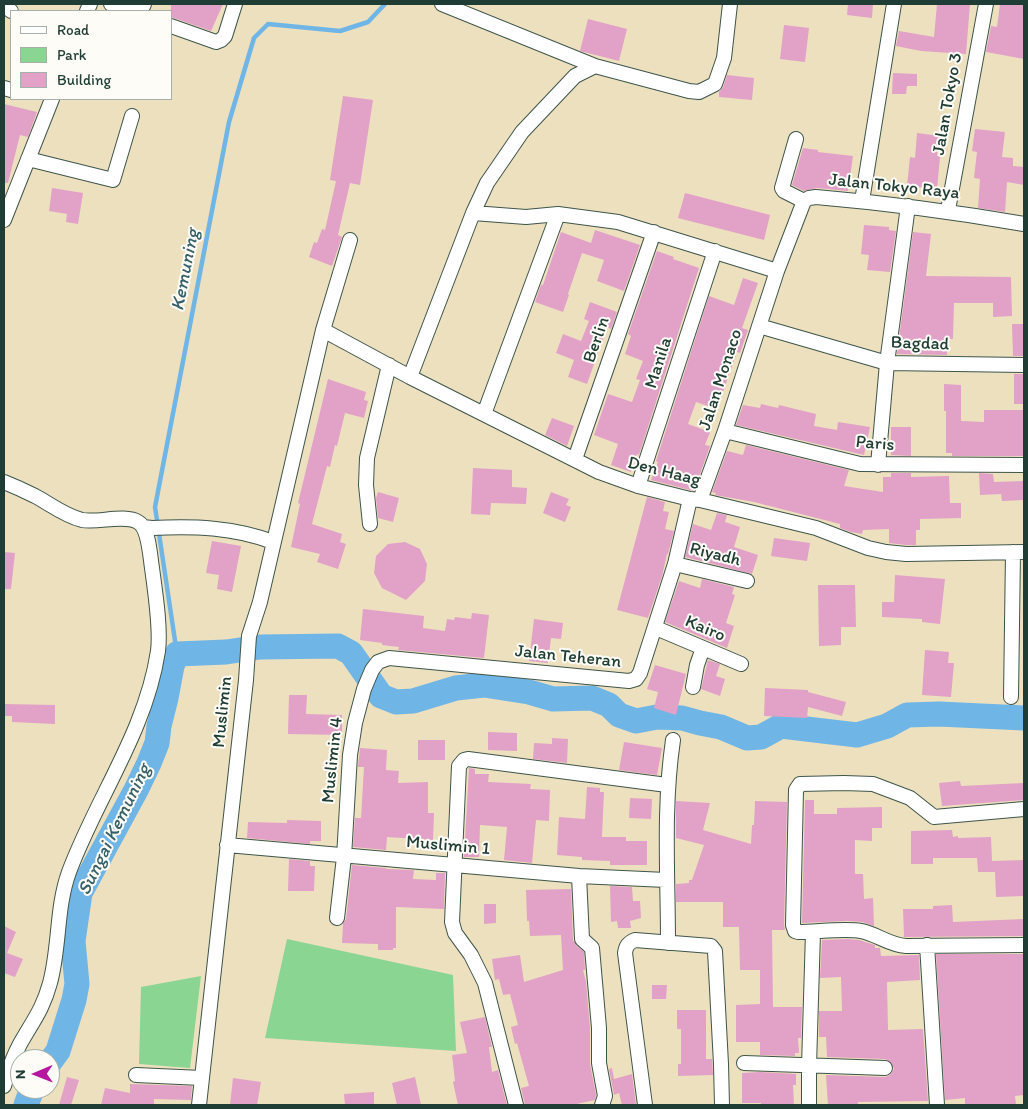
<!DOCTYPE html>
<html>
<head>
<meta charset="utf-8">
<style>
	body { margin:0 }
	#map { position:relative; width:1028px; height:1109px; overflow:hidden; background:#ede0bf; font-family:Itim,sans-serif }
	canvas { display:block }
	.frame { position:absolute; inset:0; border:5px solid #1f3d34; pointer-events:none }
	.legend { position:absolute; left:10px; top:10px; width:162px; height:90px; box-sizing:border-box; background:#fdfcf7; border:1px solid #a4b0a9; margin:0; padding:6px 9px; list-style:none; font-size:15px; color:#1f3d34 }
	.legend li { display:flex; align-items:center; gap:10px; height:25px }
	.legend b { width:25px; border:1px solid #a4b0a9 }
	.north { position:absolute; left:10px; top:1049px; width:50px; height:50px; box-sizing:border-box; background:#fdfcf7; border:1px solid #a4b0a9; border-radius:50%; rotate:269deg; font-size:14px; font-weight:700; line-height:20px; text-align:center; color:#1f3d34 }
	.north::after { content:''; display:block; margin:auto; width:18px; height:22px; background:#b5179e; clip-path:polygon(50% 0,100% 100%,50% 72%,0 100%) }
</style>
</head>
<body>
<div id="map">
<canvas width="1028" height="1109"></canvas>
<div class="frame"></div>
<ul class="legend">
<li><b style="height:6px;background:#fff"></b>Road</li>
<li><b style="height:14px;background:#8bd592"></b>Park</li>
<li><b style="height:14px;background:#e2a1c7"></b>Building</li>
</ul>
<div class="north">N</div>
</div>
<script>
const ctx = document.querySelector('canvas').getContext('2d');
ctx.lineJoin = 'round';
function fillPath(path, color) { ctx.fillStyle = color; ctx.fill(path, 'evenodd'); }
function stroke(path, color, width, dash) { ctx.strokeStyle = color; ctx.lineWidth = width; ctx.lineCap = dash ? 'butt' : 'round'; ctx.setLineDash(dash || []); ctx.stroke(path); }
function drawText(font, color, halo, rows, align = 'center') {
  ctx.font = font + ' Itim,sans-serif'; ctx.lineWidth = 4; ctx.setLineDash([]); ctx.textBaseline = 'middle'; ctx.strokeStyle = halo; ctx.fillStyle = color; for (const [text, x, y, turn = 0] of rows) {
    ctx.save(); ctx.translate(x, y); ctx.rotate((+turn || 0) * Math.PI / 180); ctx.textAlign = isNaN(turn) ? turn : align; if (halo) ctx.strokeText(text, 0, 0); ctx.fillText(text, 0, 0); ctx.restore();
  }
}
const green = new Path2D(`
	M287,939L453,975L456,1051L265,1038Z
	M201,976L190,1068L139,1064L141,987Z`);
const stream = new Path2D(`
	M177,654L155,507L229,122L254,38L268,24L340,31L368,22L385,4`);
const river = new Path2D(`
	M50,1062L58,1051L74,1000L77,984L73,941L80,893L136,790L149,763L157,743L159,726L166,698L172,666L177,654L226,652L260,647L338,646L351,653L381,696L396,702L413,701L456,688L484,685L529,692L553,699L592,698L609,705L619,715L636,721L657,717L682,718L700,723L721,727L747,738L761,737L781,726L857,735L887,726L907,715L939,714L1024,718
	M26,1105L32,1089`);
const building = new Path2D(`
	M171,4H223L211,31L171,17Z
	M848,4H873L872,18L847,15Z
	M937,4H970L966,54L921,51L896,46L899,31L934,37Z
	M1000,4H1024V59L986,52L991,26L997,27Z
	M588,19L627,29L619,61L580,51Z
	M784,25L809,28L805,62L780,59Z
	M893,73L917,74V86H907L906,94H892Z
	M727,75L754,78L752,100L719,97V92L723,87Z
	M343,96L373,100L360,185L350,183L338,235L342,237L332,266L309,257L314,242L317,243L322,229L325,230L336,181L330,180Z
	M4,104L37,112L28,137L20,135L8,183H4Z
	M975,129L1005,132L1002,157L1013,158V166L1024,167V185L1007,182L1005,212L978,208L980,179L974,178L977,152L972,151Z
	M917,133L940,136L937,156L940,157L937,189L907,186L910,157L915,158Z
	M803,148L818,150V152L853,156L848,191L817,188L804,191L792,185Z
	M52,188L83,193L78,224L66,222L67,214L49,211Z
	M685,193L770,215L764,240L678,218Z
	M864,225L889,227V230L896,231L890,272L867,270L869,255L861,254Z
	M595,230L640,245L624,291L597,281L604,260L582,253L568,294L569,295L563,312L535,302L541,285H543L561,232L591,243Z
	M913,232L931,234L926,276L1011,277L1012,316L993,317V303H954L953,339H947V355L897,354Z
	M657,251L674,257L673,259L699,268L639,455L637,454L631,472L611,465L618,444L594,435L608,394L632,402L640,380L636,379L643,361L625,354L631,336L628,334Z
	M743,278L758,283L742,328L748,330L740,353L737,352L717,409L696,402L688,424L710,432L705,445L710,446L694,491L651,480L658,462L656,461L709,296L734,305Z
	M590,302L617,312L611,329L607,327L587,384L568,377L574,360L556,353L563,334L581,341L589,321L584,319Z
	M1012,324H1024V356H1013Z
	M1014,374H1024V404H1014Z
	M328,379L366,392L364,400L368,401L364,418L345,413L337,446L335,445L330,467L327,466L312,524L342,534L340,542L346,544L338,569L317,562L320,554L291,547L300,504L298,503Z
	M944,384L961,385V421L984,422V410H1024V456H952V453H946V411H944Z
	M761,404L778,408L779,405L816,414L814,426L837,430L838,422L870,427L864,455L736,425L743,405L760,408Z
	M552,418L574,426L567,446L545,435Z
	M891,427H911V456L891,455Z
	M746,445L849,470L844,486L883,492V477H891V473H911V477L949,476L950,503H961V518L920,519V530H916V545H906L889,543V529L863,530L862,534L851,532L840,528V524L754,502L715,495L716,493L712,492L727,451L743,455Z
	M473,468L512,470V487L527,488L526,504L491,503L490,515L471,514Z
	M979,473L993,474L994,482L1024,481V500L1002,501L1001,494L980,495Z
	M378,492L399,498L393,522L378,518L376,498Z
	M551,492L569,499L566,505L571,507L565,522L543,513Z
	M647,497L665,502L663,511L669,512L665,529L674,531L668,554H667L662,576L648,618L617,610Z
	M717,513L727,515L725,522L740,527L734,547L758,555L752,574L685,557L693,524L711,530Z
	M774,538L810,543L807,561L771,556Z
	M212,541L241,546L232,592L217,589L219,575L206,573Z
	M405,542L420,549L427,564L425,581L406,600L382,588L374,573L376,556L388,544Z
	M4,552L15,553L11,589H4Z
	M895,575L945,579L940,624L922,622V619L882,617V602H894Z
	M702,579L734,587L732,594L735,595L726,623L734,626L727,648L665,622L679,581L700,588Z
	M818,585H855L856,627H841V645L819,646Z
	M363,609L424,616L423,628L445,631L447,619L454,620L455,617L471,619L472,613L489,615L484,658L398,650L399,647L382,645V643L360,640Z
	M534,619L563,623L561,639L551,638L548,663L529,661Z
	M925,650L949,652L948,663H954L951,697L922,695Z
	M708,660L720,664L716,676L725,679L720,696L701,689Z
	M655,665L686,674L676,715L654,708L658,692L647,689Z
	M765,688L808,690V692L846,702L842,716L808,707L807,718L764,716Z
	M289,695H307L306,714L342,715V735L288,734Z
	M4,704L55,705V724L12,722V716H4Z
	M488,732L517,733V751L488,750Z
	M552,738L568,739L567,763L533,759L534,743L552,744Z
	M418,740H445V760H418Z
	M624,742L662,748L657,775L619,770Z
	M360,748L387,750L386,770L399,771L398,783L428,782V813H434L433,840L387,837L386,850L353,847L355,818H361L364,767H358Z
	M469,768L475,769V774H489L488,782L531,784L530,789L550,790L549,821L536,820L532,863L504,860L507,827L480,825L479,857H464Z
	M960,781L961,786L1024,783V800L942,806L939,783Z
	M587,787L600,788V792H604L602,837H626V841H647V865H610V861L582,860V857L557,855L559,817L585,819Z
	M630,798L652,799L651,819L629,818Z
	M805,800H814V814H837V808L882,807V828H872V841L855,840V874H863L864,899L873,898L874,926L862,922L847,921L802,923Z
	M676,801L710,803L703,830L751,844L752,825H754L755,801L787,802L784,925L785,930H772L773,1007H802L801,1038H798L799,1053H795V1056L760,1055V1042H736V1005L760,1004V970H740L739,927H723V902H676V884L689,883V880H692L704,845L676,838Z
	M287,820L321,821V841H310V844L247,838L248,822L287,823Z
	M952,830L953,837L958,836V838L991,837L992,861L1024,860V896L996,897L995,872H978L977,858H933V864H911V831Z
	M289,859L310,861V866H315L314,891H288Z
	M352,865L386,868V869L414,870L413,879L436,880V873H445L444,909L396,907V948H393V950H378V944L342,943L343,924L346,919Z
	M610,886L632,887L633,901H640L641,918L630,921L631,928H618L617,921L611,922Z
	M571,889L573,940L576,945L584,952L585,970H583L586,982L590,1028V1064L596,1095L595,1100L572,1105H525L521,1088L529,1086L517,1043L515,1044L511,1027L518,1025L510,994L503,995L499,979L495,980L492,959L520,955L524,982L563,970L561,935L530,936L529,921H527L526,890Z
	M484,904H496V923L484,924Z
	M952,905L953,922L1024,919V936L904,937L903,909H933V906Z
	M4,926L16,932L7,953L23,959L15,977L4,973Z
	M847,939L859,940L875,945V948H880L881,956L919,955L920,980L887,982L888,1030L923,1029L928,1101L858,1102V1105H828L826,1075L885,1077L890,1075L894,1069L892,1064L885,1059L827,1057L826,1037H819V1011H842L841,977L820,978L822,940Z
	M936,954H1024V1095L1015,1096L1016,1105H965V1098L945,1100Z
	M652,985H667L666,999H652Z
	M677,1010H706V1059H712L713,1075L678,1076V1064H681V1029H677Z
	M485,1017L492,1047H489L492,1072L498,1070L507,1105H458L453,1082L455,1081L452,1055L467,1053L460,1022Z
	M612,1068L614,1079L632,1074L636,1105H622L619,1093L614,1095L609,1069Z
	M760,1072L796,1074V1085H793L794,1105H761V1103H742V1073Z
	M67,1077L79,1080L71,1105H59Z
	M415,1077L421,1105H397L392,1083Z
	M233,1078L261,1082L257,1105H230Z
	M130,1084L192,1086L191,1100L154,1099V1105H101L105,1088L130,1093Z
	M374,1092V1105H345L344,1094Z`);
const minor = new Path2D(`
	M111,4L132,11
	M442,4L595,66
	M4,5L11,11
	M87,11L90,4
	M141,11L144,4
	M171,26L216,42L221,40L225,36L235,4
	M4,88L11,90
	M796,139L782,188L784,191L804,201
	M28,159L113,180L132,116
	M862,201L894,4
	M948,210L986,4
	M473,213L526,217L558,214L618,222L777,271
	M4,220L52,99
	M759,326L887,363L1024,365
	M323,330L410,377L599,472L638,486L690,499L700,500L816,528L868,548L886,552L906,554L1024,552
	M410,377L473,213L487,183L522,132L575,76L595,66L689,91L699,92L715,84L724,58L730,4
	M484,414L558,214
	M725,431L860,464L1024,465
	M575,459L654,232
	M878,465L887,363L908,206
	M4,482C14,486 25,491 35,496C50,504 65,516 82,520C98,523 125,514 138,522C149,528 150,556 152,568C155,591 161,628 158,651C146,731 97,797 69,872C56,908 60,946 50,983C43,1009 33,1021 20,1044C13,1057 8,1071 4,1086
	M638,486L715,251
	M700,500L725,431L777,271L804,201L809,198L816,197C886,203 955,212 1024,224
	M370,524L366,485L367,458L389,365
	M143,527L152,528C194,526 233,527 273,542
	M675,564L747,581
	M656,628L741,664
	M693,687L697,665L703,648
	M1011,697L1013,552
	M1024,809L934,817L910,798L873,784L844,783L800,784L796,790L793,925L795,931L798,932C817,932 844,928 861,931C877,934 889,945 906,946L1024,945
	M227,845L579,876L666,880
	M579,876L582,939L592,948L599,1028V1063L605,1096L602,1105
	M337,918L344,857L350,755L355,723L364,689L372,670L378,662L389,658L629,681L636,679L640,673L675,564L690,499
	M668,943C668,875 663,808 673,740
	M927,945L937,1105
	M744,1063L885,1068
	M136,1075L202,1078
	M199,1105L246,680L249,636L260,602L323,330L350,240
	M516,1105L485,983L471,955L455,933L452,922L459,766L464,760L468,759L667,785
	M645,1105L625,953C626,946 628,943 635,940L711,946L715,951L721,1064L722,1105
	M809,1105V1066L813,932`);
const streetNames = [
	["Jalan Tokyo 3",948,104,-80],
	["Jalan Tokyo Raya",894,187,6],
	["Berlin",597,340,-71],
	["Bagdad",920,344,2],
	["Manila",659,363,-72],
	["Jalan Monaco",721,380,-72],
	["Paris",875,444,5],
	["Den Haag",664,472,14],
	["Riyadh",715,555,14],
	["Kairo",705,629,23],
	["Jalan Teheran",568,657,6],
	["Muslimin",223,712,-84],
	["Muslimin 4",333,760,-84],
	["Muslimin 1",448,846,5]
];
const waterNames = [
	["Kemuning",186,270,-79],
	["Sungai Kemuning",115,830,-64]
];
fillPath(green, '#8bd592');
stroke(stream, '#6fb5e6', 4.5);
stroke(river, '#6fb5e6', 25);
fillPath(building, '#e2a1c7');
stroke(minor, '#3e5549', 16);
stroke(minor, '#fff', 14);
drawText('18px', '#1f3d34', '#fdfcf7', streetNames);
drawText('italic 19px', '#376169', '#fdfcf7', waterNames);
</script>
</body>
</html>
